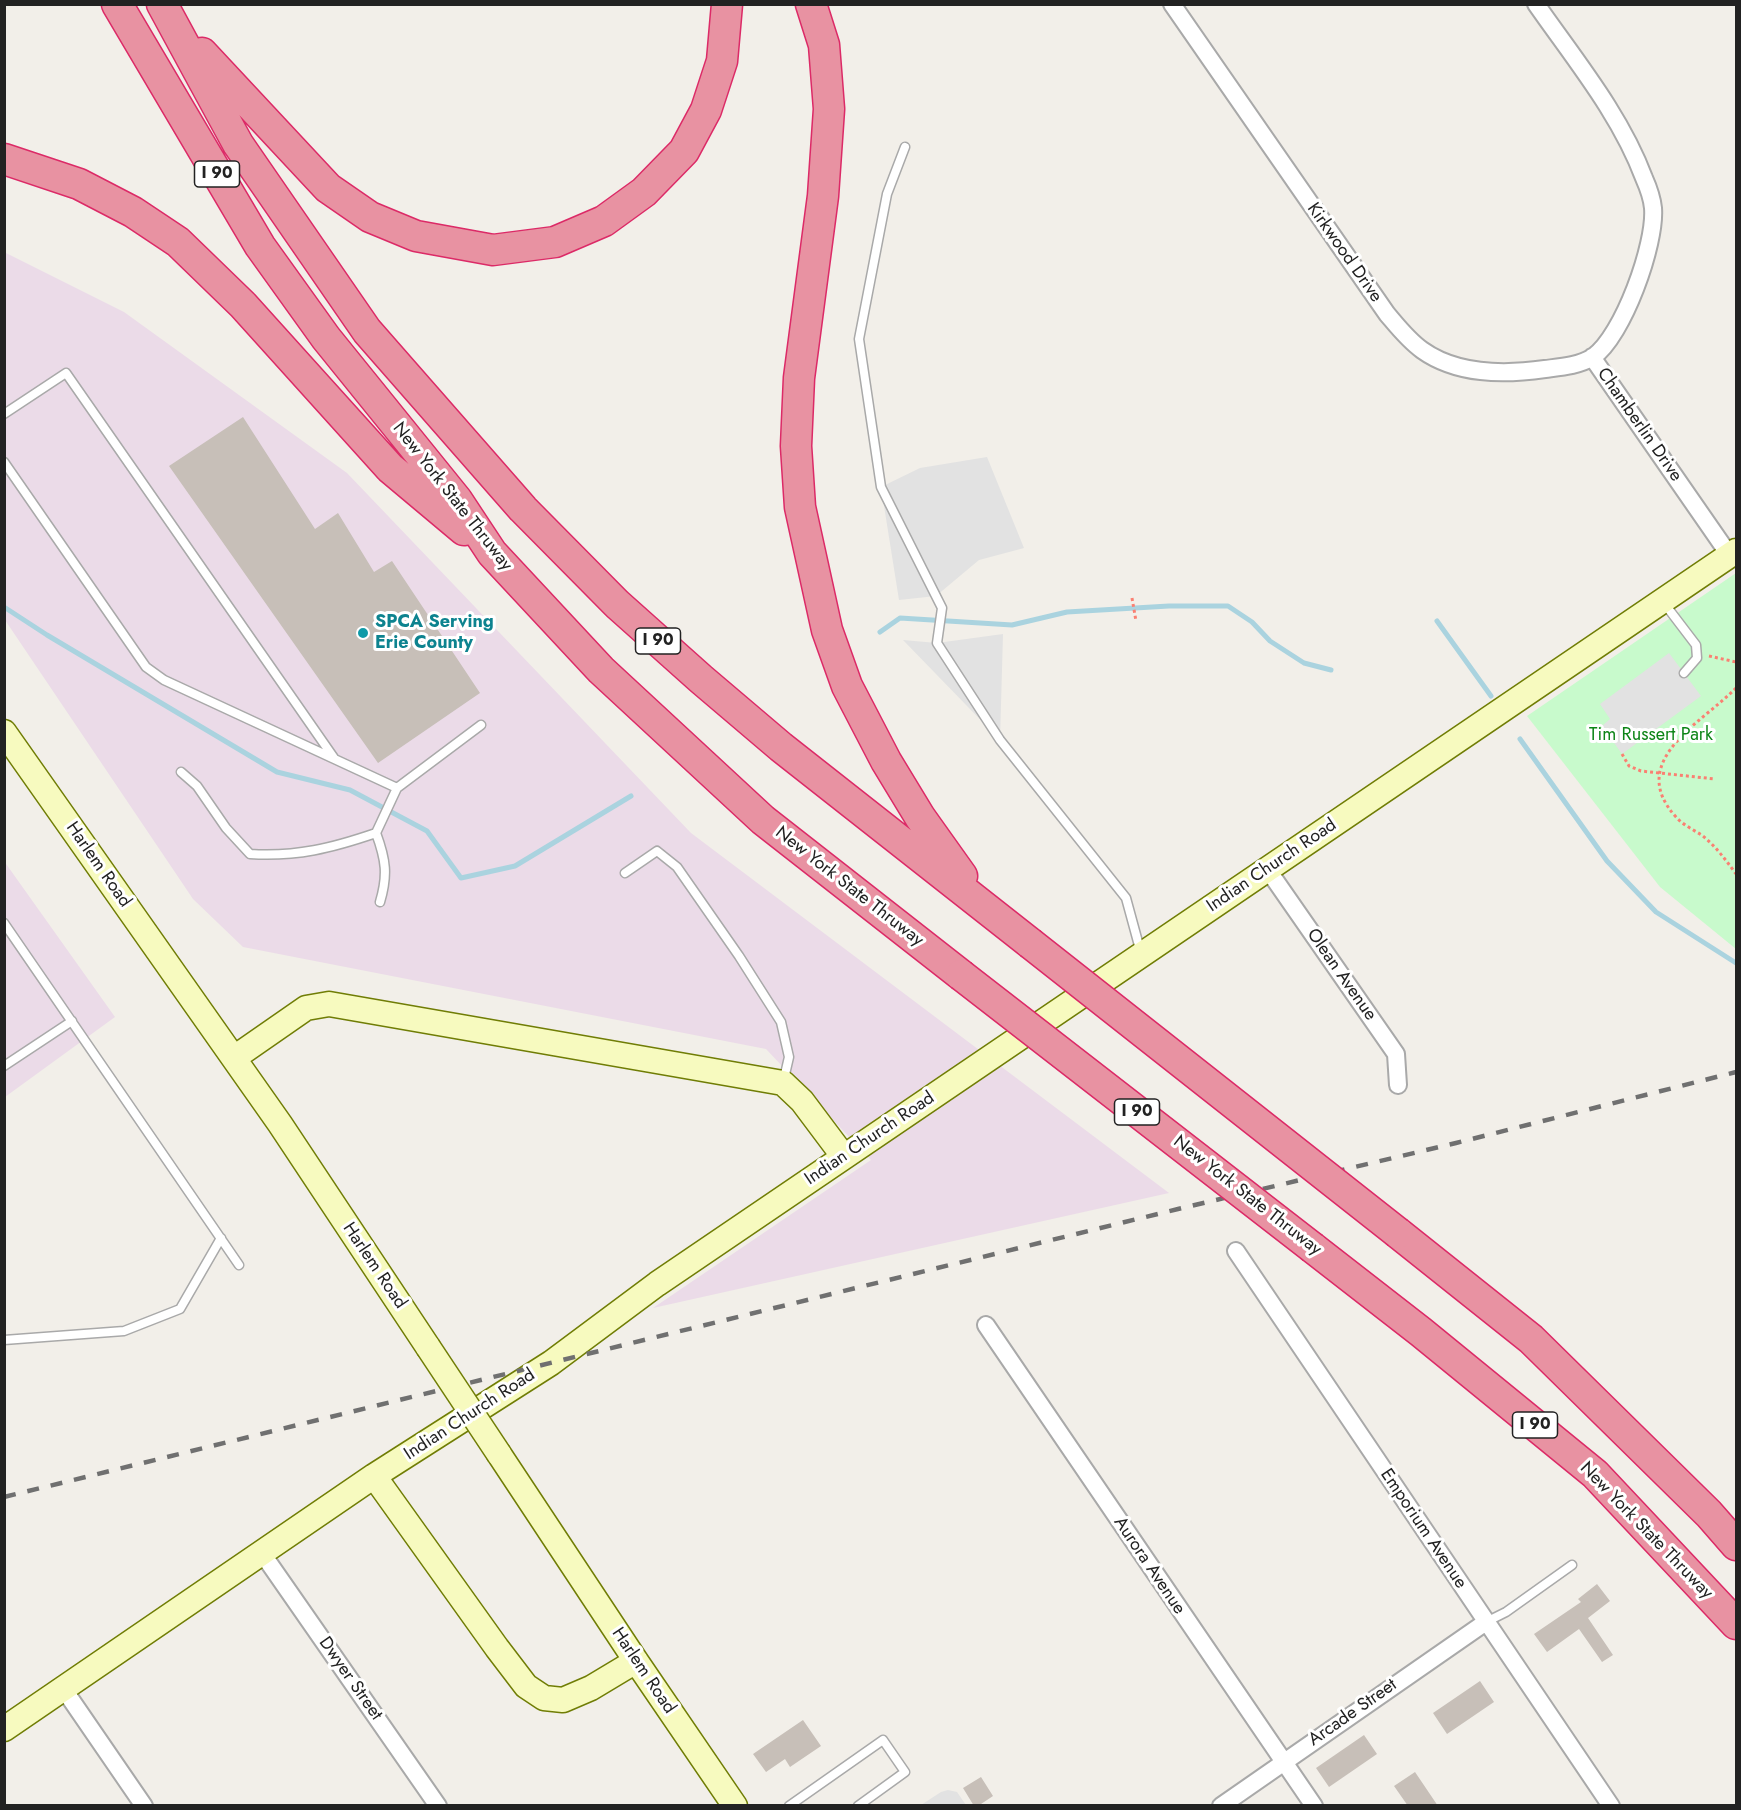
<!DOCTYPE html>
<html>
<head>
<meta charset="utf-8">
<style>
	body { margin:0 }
	#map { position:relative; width:1741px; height:1810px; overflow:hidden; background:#f2efe9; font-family:Jost,sans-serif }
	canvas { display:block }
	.frame { position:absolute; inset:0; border:6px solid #222; pointer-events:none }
</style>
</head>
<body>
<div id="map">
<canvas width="1741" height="1810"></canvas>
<div class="frame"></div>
</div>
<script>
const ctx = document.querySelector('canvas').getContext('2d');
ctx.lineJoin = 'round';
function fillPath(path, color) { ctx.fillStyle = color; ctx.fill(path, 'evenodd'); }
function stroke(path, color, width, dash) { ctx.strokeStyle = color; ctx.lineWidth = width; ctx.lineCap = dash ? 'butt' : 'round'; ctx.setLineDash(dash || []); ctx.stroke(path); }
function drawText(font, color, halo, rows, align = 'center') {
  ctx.font = font + ' Jost,sans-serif'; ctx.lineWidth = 6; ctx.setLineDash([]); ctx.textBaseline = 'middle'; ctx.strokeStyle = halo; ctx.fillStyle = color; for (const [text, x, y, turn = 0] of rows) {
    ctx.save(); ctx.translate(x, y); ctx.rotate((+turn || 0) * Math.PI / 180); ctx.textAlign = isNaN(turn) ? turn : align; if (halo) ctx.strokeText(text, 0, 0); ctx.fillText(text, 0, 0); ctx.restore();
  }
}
const industrial = new Path2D(`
	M4,252L124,312L347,473L691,833L1169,1193L653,1308L871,1160L766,1049L243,947L193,899L5,620Z
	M4,861L115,1017L5,1097H4Z`);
const park = new Path2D(`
	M1736,573V949L1660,887L1527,716Z`);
const parking = new Path2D(`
	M987,457L1024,548L979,560L936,596L899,600L881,487L920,468Z
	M1003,634L1000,740L903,640L937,643Z
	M1669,653L1701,696L1622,754L1602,726L1610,719L1600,704Z
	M948,1790L957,1792L966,1805H921L941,1792Z`);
const stream = new Path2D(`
	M4,607L47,635L277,772L350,790L427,831L461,878L515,866L631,796
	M1437,621L1491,696
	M880,632L900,618L1012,625L1067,612L1169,606H1228L1252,622L1270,641L1304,663L1331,670
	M1520,739L1607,861L1656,912L1736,963`);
const building = new Path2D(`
	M243,417L315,529L338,513L374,572L392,561L480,693L378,763L169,466Z
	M1597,1584L1610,1601L1588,1618L1613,1655L1602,1662L1579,1629L1547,1652L1534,1634L1581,1602L1578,1599Z
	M1480,1681L1494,1702L1447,1734L1433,1713Z
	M803,1720L821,1746L790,1767L785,1759L766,1772L753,1754Z
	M1364,1735L1377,1754L1329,1787L1316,1768Z
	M1415,1772L1438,1806H1408L1394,1786Z
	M981,1777L993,1796L978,1806H974L963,1788Z`);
const path = new Path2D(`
	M1132,598L1136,621
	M1709,656L1736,662
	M1736,688C1702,723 1625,761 1676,817C1683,825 1694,830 1703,836C1716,847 1726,860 1736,874
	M1622,754L1629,766L1641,771L1715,779`);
const lane = new Path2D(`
	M905,147L887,194L859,339L881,487L942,608L937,643L1000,740L1126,898L1141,953
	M4,414L66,373L334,758
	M4,462L146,667L164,680L397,788L481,725
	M1664,603L1696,645L1697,658L1684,673
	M181,772L197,786L226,828L250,854C297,857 332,848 376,833L397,788
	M376,833C386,860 388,875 380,902
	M625,873L657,851L677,867L739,956L781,1022L789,1057L783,1083
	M4,923L239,1265
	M4,1066L72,1021
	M4,1340L124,1331L180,1309L221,1238
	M1486,1622L1506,1612L1572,1565
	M789,1806L883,1740L905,1772L858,1806`);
const street = new Path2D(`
	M1172,4L1387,314C1398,327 1408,340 1422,350C1457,375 1503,375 1545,369C1561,367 1578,366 1593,357C1623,336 1656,244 1653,208C1652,198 1648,187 1644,178C1620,114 1575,60 1536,4
	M1592,357L1730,556
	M1268,870L1396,1054L1398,1085
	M1236,1251L1611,1806
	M986,1325L1314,1806
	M262,1553L438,1806
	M63,1688L144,1806
	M1221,1806L1486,1622`);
const secondary = new Path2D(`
	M4,732L280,1124L428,1347
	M234,1058L306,1008L329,1004L783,1083L802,1101L844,1157
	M499,1454L636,1661L735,1806
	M374,1476L497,1648L526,1686L544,1698L563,1700L591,1688L636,1661
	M4,1729L374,1476L551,1363L657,1284L1736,551`);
const highway = new Path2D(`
	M117,4L260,246L326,338L457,500L492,553L601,670L763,820L961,975
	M162,4L238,144L367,331L523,509L617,604L701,679L781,747L1030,943
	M811,4L824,45L829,109L823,196L799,378L796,446L800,507L827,630L847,686L886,761L920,817L962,876
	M202,53L328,188L370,217L416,236L493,250L555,242L604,221L644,192L684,151L706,110L722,61L727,4
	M4,159L79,184L133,212L178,242L243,305L390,468L464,530
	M1398,1233L1531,1339L1709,1514L1736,1545
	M1313,1248L1421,1332L1595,1474L1736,1624`);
const rail = new Path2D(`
	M4,1497L1178,1209L1456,1143L1736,1072`);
const secondaryBridge = new Path2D(`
	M428,1347L499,1454`);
const highwayBridge = new Path2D(`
	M1030,943L1398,1233
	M961,975L1313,1248`);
const markers = [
	[363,633,6,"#0f9aa8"]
];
const shields = [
	[217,174,45],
	[658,641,45],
	[1137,1112,45],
	[1535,1425,45]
];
const shieldNames = [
	["I 90",217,174],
	["I 90",658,641],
	["I 90",1137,1112],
	["I 90",1535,1425]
];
const streetNames = [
	["Kirkwood Drive",1344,253,55],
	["Chamberlin Drive",1639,425,55],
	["New York State Thruway",452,497,52],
	["Harlem Road",98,865,55],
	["Indian Church Road",1272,866,-34],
	["New York State Thruway",849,887,38],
	["Olean Avenue",1341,975,55],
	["Indian Church Road",870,1139,-34],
	["New York State Thruway",1247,1196,38],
	["Harlem Road",374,1266,56],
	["Indian Church Road",470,1415,-33],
	["Emporium Avenue",1423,1529,56],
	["New York State Thruway",1646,1531,46],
	["Aurora Avenue",1149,1566,56],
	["Harlem Road",643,1671,56],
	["Dwyer Street",350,1679,55],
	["Arcade Street",1353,1713,-35]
];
const cultureNames = [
	["SPCA Serving",375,623],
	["Erie County",375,644]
];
const parkNames = [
	["Tim Russert Park",1651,736]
];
fillPath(industrial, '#ebdbe8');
fillPath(park, '#c8facc');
fillPath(parking, '#e2e2e2');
stroke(stream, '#aad3df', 5);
fillPath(building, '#c7bfb8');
stroke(lane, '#a9a9a9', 11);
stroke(street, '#a9a9a9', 20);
stroke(secondary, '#707d05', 27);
stroke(highway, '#dc2a67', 33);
stroke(path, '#fa8072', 3, [3, 3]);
stroke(lane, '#fff', 8);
stroke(street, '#fff', 16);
stroke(secondary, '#f7fabf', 24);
stroke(highway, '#e892a2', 30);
stroke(rail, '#707070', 4.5, [12, 12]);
stroke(secondaryBridge, '#707d05', 27, []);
stroke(highwayBridge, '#dc2a67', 33, []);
stroke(secondaryBridge, '#f7fabf', 24);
stroke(highwayBridge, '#e892a2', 30);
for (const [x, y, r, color] of markers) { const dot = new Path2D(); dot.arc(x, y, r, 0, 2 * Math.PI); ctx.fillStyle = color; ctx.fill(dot); stroke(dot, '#fff', 2); }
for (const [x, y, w] of shields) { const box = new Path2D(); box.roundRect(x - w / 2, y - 13, w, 26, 4.5); ctx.fillStyle = '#fff'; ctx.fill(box); stroke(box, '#222', 1.5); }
drawText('bold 16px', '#222', null, shieldNames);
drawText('18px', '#222', '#fff', streetNames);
drawText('bold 18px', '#0d838f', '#fff', cultureNames, 'left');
drawText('18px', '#0c8416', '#fff', parkNames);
</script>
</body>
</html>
